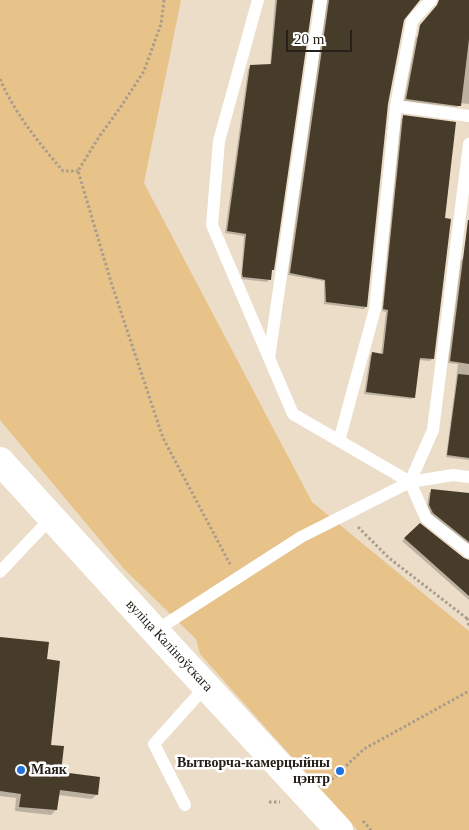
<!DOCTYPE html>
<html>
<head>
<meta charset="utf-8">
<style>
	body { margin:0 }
	#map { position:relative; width:469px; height:830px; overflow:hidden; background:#ebddc8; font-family:"Times New Roman",serif }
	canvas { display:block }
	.scale { position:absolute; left:286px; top:30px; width:66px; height:22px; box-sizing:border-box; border:2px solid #252018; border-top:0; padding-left:6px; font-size:15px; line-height:18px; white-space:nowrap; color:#252018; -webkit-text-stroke:4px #fff; paint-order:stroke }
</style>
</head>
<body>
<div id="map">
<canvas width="469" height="830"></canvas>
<div class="scale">20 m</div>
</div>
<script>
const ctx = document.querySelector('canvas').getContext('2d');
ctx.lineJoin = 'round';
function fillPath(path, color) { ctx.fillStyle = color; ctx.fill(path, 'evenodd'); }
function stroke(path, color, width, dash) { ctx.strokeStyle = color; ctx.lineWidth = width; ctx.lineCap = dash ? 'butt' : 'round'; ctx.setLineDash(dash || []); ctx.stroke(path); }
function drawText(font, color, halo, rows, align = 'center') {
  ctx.font = font + ' "Times New Roman",serif'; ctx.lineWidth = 5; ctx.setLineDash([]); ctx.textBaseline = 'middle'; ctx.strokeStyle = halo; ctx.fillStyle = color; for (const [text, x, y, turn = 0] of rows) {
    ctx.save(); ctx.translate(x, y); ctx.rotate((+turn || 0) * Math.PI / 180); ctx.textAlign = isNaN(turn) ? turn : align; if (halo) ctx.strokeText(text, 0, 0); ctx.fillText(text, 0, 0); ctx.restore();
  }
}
const green = new Path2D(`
	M0,0H181L144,183L312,502L469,631V830H357L200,654L196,639L124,569L0,420Z`);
const shadow = new Path2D(`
	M275,0H312L269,279L267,282L241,279L244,236L225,233L248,69L251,67L270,66Z
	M327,0H406L387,105L366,307L364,309L324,304V281L288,275Z
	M448,0H469V104L460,103L457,107L404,101L416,38Z
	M404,117L439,255L432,359L430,361L418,360L414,397L411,399L364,394L370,356L372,354L381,355L386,312L382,311L401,119Z
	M463,258L469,259V460L446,457L458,364L448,363L461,261Z
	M431,491L469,495V543L468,544L431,515L427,507L429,493Z
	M420,525L469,563V600L402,541Z
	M0,638L45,661L49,746L60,773L97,794L92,799L58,795L56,810L51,815L15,811L16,798L0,796Z`);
const building = new Path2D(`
	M277,0H313L274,270H272L271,280L243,277L242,274L246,234L227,231L250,65L271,64Z
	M329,0H420L404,20L388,104L367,307L326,302L325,280L290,273Z
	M439,0H469V39L461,106H458L406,99L420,25L437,5Z
	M403,115L456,122L445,218L451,219L434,359L420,358L415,398L366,392L372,352L383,354L388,310L383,309Z
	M468,220H469V364L450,361Z
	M458,374L469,375V458L447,455Z
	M431,489L469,493V542L433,513L429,505Z
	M420,523L464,558L469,560V596L404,538Z
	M0,637L49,642L47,659L60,661L51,745L64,746L61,772L100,777L98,795L60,790L57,810L19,807L21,794L0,791Z`);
const path = new Path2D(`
	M164,0L161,24L144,71L120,108L99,137L78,171L112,285L163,438L230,564
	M0,79C15,114 39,143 63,171H78
	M358,527L389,558L469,620
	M467,618L469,626
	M328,783L364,749L469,691
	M269,802H280
	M363,821L371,830`);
const service = new Path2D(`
	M258,0L219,141L212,225L293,414L410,482L426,518L469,552
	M396,106L469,116
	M269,358L321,0
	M339,441L375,309L396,106L412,21L431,0
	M410,482L433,430L469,144
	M0,572L52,517
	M155,631L301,537L410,482L453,475L469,477
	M185,805L154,744L206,686`);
const tertiary = new Path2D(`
	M0,461L155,631L339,830`);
const markers = [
	[21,770,5,"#2071db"],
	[340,771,5,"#2071db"]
];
const streetNames = [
	["вуліца Каліноўскага",169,646,47]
];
const poiNames = [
	["Вытворча-камерцыйны",330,763],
	["цэнтр",330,779],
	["Маяк",31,770,"left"]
];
fillPath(green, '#e7c289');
fillPath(shadow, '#0003');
fillPath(building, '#473c2a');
stroke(path, '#a89d8d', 3, [2.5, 2.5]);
stroke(service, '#fff', 12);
stroke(tertiary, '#fff', 28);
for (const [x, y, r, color] of markers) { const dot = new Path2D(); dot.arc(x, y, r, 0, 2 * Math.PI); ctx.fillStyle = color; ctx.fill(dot); stroke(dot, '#fff', 2); }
drawText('14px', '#252018', '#fff', streetNames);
drawText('bold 14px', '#252018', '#fff', poiNames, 'right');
</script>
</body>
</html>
